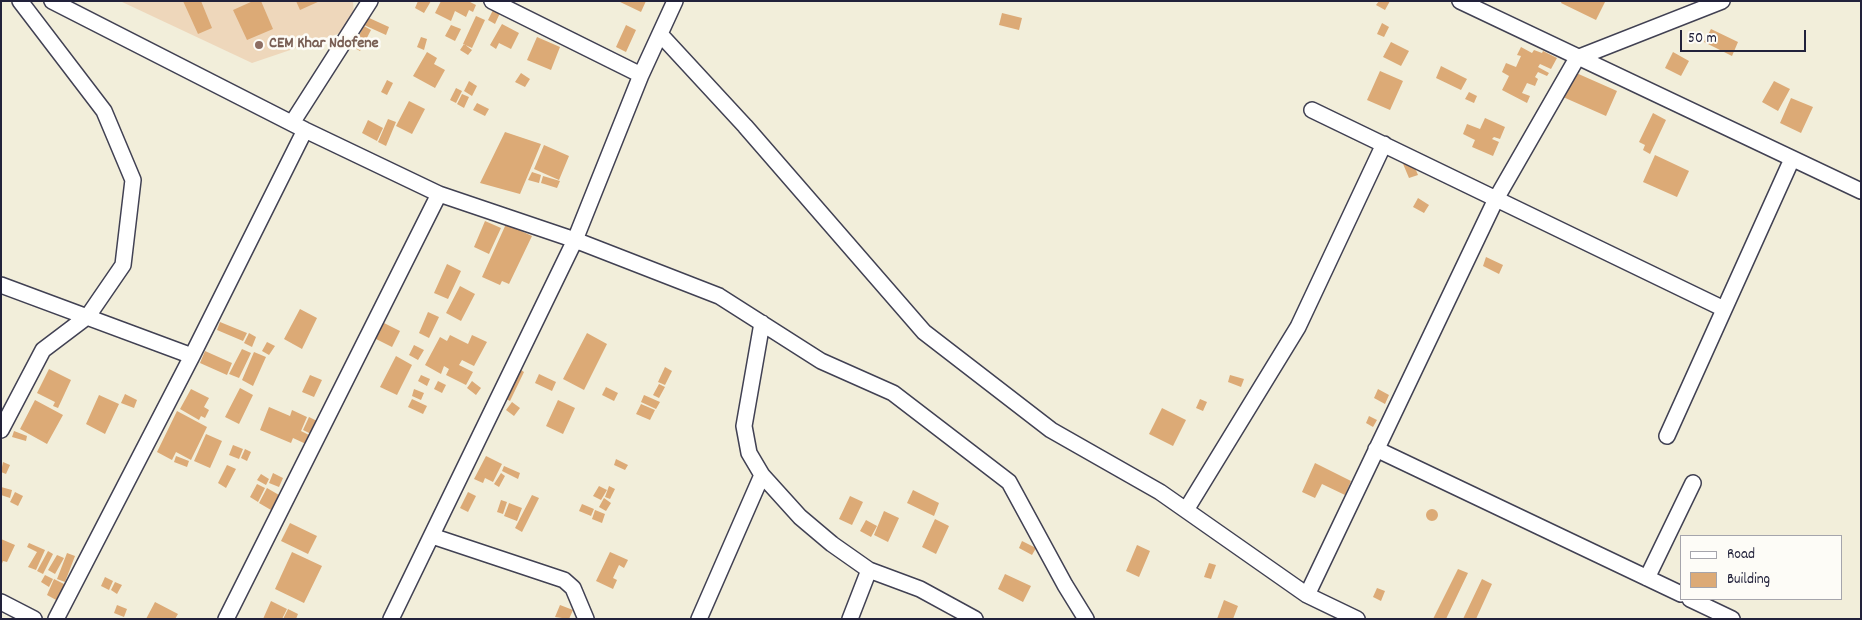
<!DOCTYPE html>
<html>
<head>
<meta charset="utf-8">
<style>
	body { margin:0 }
	#map { position:relative; width:1862px; height:620px; overflow:hidden; background:#f2eeda; font-family:Dekko,sans-serif }
	canvas { display:block }
	.frame { position:absolute; inset:0; border:2px solid #22223b; pointer-events:none }
	.legend { position:absolute; left:1680px; top:535px; width:162px; height:65px; box-sizing:border-box; background:#fdfcf7; border:1px solid #a5a5ac; margin:0; padding:6px 9px; list-style:none; font-size:15px; color:#22223b }
	.legend li { display:flex; align-items:center; gap:10px; height:25px }
	.legend b { width:25px; border:1px solid #a5a5ac }
	.scale { position:absolute; left:1680px; top:30px; width:126px; height:22px; box-sizing:border-box; border:2px solid #22223b; border-top:0; padding-left:6px; font-size:15px; line-height:18px; white-space:nowrap; color:#22223b; -webkit-text-stroke:4px #fdfcf7; paint-order:stroke }
</style>
</head>
<body>
<div id="map">
<canvas width="1862" height="620"></canvas>
<div class="frame"></div>
<ul class="legend">
<li><b style="height:6px;background:#fff"></b>Road</li>
<li><b style="height:14px;background:#dcaa76"></b>Building</li>
</ul>
<div class="scale">50 m</div>
</div>
<script>
const ctx = document.querySelector('canvas').getContext('2d');
ctx.lineJoin = 'round';
function fillPath(path, color) { ctx.fillStyle = color; ctx.fill(path, 'evenodd'); }
function stroke(path, color, width, dash) { ctx.strokeStyle = color; ctx.lineWidth = width; ctx.lineCap = dash ? 'butt' : 'round'; ctx.setLineDash(dash || []); ctx.stroke(path); }
function drawText(font, color, halo, rows, align = 'center') {
  ctx.font = font + ' Dekko,sans-serif'; ctx.lineWidth = 5; ctx.setLineDash([]); ctx.textBaseline = 'middle'; ctx.strokeStyle = halo; ctx.fillStyle = color; for (const [text, x, y, turn = 0] of rows) {
    ctx.save(); ctx.translate(x, y); ctx.rotate((+turn || 0) * Math.PI / 180); ctx.textAlign = isNaN(turn) ? turn : align; if (halo) ctx.strokeText(text, 0, 0); ctx.fillText(text, 0, 0); ctx.restore();
  }
}
const built = new Path2D(`
	M120,1H353L355,28L252,63Z`);
const building = new Path2D(`
	M183,1H201L212,28L198,34Z
	M253,1H261L273,29L247,40L233,10Z
	M296,1H320L300,10Z
	M418,1H431L424,13L415,8Z
	M441,1H468L476,5L473,12L469,10L466,17L455,11L451,21L435,13Z
	M618,1H646L641,12Z
	M1379,1H1390L1385,10L1376,5Z
	M1562,1H1604L1605,2L1596,20L1561,3Z
	M493,10L500,13L495,24L488,20Z
	M1002,13L1022,18L1019,30L999,25Z
	M476,16L485,20L472,48L463,44Z
	M367,17L389,27L386,35L364,25Z
	M1382,23L1389,27L1384,37L1377,34Z
	M502,24L519,33L511,49L499,43L496,49L490,45Z
	M451,25L461,29L455,41L445,36Z
	M626,25L636,30L626,52L616,47Z
	M364,26L371,30L360,51L353,47Z
	M1711,29L1738,42L1732,56L1704,42Z
	M421,37L427,39L424,50L417,47Z
	M537,37L560,47L551,70L527,60Z
	M1391,42L1409,51L1401,66L1383,57Z
	M464,44L472,50L468,55L460,50Z
	M1521,47L1532,53L1534,50L1542,53L1543,51L1557,58L1551,69L1540,64L1538,67L1549,73L1547,76L1538,72L1535,77L1538,79L1535,86L1527,83L1522,93L1530,96L1527,103L1502,90L1509,76L1502,72L1506,63L1516,67L1521,56L1517,55Z
	M427,52L437,58L434,64L445,70L435,88L413,76Z
	M1673,52L1689,61L1681,76L1665,68Z
	M1441,66L1467,79L1461,90L1436,78Z
	M1380,71L1403,81L1390,110L1367,100Z
	M1574,72L1617,91L1606,116L1563,97Z
	M521,73L530,79L525,87L515,82Z
	M387,80L393,83L387,95L381,92Z
	M469,81L477,86L472,96L464,91Z
	M1774,81L1790,89L1778,111L1762,102Z
	M456,88L462,91L456,103L450,100Z
	M1469,92L1477,96L1474,103L1465,99Z
	M462,94L469,97L464,108L457,104Z
	M1791,98L1813,107L1801,133L1780,123Z
	M409,101L425,109L412,134L396,126Z
	M477,103L489,109L485,116L473,110Z
	M1653,113L1666,120L1650,154L1643,150L1645,145L1639,142Z
	M1485,118L1505,127L1500,139L1494,137L1492,139L1499,142L1493,156L1472,147L1475,140L1463,134L1467,124L1480,129Z
	M388,119L396,122L386,146L378,142Z
	M368,120L383,128L377,141L362,133Z
	M505,132L541,144L520,194L480,183Z
	M544,145L569,156L559,180L534,169Z
	M1655,155L1689,171L1677,197L1643,182Z
	M1410,156L1418,175L1409,178L1401,159Z
	M532,172L541,175L539,183L528,180Z
	M543,176L560,181L557,188L541,183Z
	M1418,198L1429,205L1424,213L1413,207Z
	M485,221L501,228L489,254L474,247Z
	M506,224L532,236L509,284L502,281L500,285L482,277Z
	M1486,257L1503,265L1499,274L1483,266Z
	M447,264L461,271L448,299L434,293Z
	M460,286L475,294L461,321L446,313Z
	M300,309L317,318L302,349L284,339Z
	M428,312L439,317L429,338L419,333Z
	M220,322L247,333L243,341L217,330Z
	M382,322L400,331L392,347L374,338Z
	M249,333L256,337L252,347L244,343Z
	M587,333L607,344L584,390L563,379Z
	M450,335L468,344L472,335L487,342L474,366L462,360L459,365L473,372L466,385L446,375L449,369L444,366L441,374L425,365L440,337L447,341Z
	M267,342L275,346L269,355L262,351Z
	M414,345L424,350L418,360L409,355Z
	M242,349L251,353L239,378L229,374Z
	M205,351L232,363L227,375L200,363Z
	M254,352L266,357L253,386L242,380Z
	M396,356L412,365L397,395L380,387Z
	M516,367L524,372L510,401L501,396Z
	M665,367L672,371L665,385L658,382Z
	M49,369L71,380L58,408L53,406L55,402L37,393Z
	M539,374L556,382L552,391L535,383Z
	M310,375L322,380L314,397L302,392Z
	M421,375L430,379L427,386L418,381Z
	M1230,375L1244,379L1241,387L1228,382Z
	M438,381L446,385L442,393L434,389Z
	M472,381L481,388L476,395L467,388Z
	M659,384L665,387L659,398L653,395Z
	M606,387L618,393L614,401L602,395Z
	M240,388L253,395L239,424L225,417Z
	M191,389L209,398L204,407L209,410L205,418L201,416L199,420L180,409Z
	M414,389L424,393L421,400L412,396Z
	M1378,389L1389,395L1385,404L1374,398Z
	M125,394L137,400L134,408L121,403Z
	M99,395L119,404L105,434L86,424Z
	M644,395L660,402L656,409L641,402Z
	M412,399L427,406L423,414L408,407Z
	M1200,399L1207,402L1203,411L1196,408Z
	M35,400L63,415L47,444L20,429Z
	M558,400L575,408L563,434L546,426Z
	M512,402L520,408L514,416L506,410Z
	M641,404L655,410L650,420L636,414Z
	M269,407L290,416L292,410L307,417L301,431L309,435L306,444L293,438L291,443L260,430Z
	M1162,408L1186,420L1173,446L1149,434Z
	M177,411L207,427L191,460L176,452L172,460L157,452Z
	M1369,416L1377,420L1373,427L1366,423Z
	M309,417L317,421L311,434L303,430Z
	M14,431L27,436L26,441L12,437Z
	M206,434L222,441L210,468L194,461Z
	M233,445L243,449L239,459L229,455Z
	M245,449L251,452L247,461L241,458Z
	M176,456L189,461L187,467L174,462Z
	M486,456L502,464L493,482L485,478L483,483L474,479Z
	M616,459L628,465L625,470L614,465Z
	M3,462L10,465L6,474L1,472Z
	M1315,463L1351,481L1345,495L1322,484L1315,498L1302,492Z
	M227,465L236,469L226,488L218,483Z
	M504,466L520,473L518,479L502,471Z
	M273,473L283,478L279,487L269,483Z
	M501,473L505,476L499,487L494,484Z
	M261,474L269,479L266,485L257,480Z
	M257,484L265,488L258,502L250,497Z
	M599,486L607,490L601,500L593,496Z
	M609,486L615,489L610,499L605,497Z
	M1,487L12,490L10,498L1,495Z
	M267,488L279,495L271,510L259,503Z
	M913,490L939,503L934,516L907,503Z
	M15,492L23,496L18,506L10,502Z
	M468,492L476,496L468,512L460,508Z
	M532,495L539,498L522,532L515,528Z
	M850,496L863,502L852,525L839,519Z
	M604,498L611,503L606,511L599,507Z
	M501,500L507,502L503,514L497,512Z
	M509,503L522,508L517,521L504,516Z
	M582,504L594,509L591,516L579,511Z
	M1426 515a6 6 0 1 1 12 0a6 6 0 1 1-12 0Z
	M595,510L605,514L602,523L592,519Z
	M884,511L899,518L888,542L874,535Z
	M935,519L949,526L936,554L922,547Z
	M866,520L877,526L871,537L860,531Z
	M290,523L317,536L308,554L281,541Z
	M1,539L15,545L7,562L3,561L1,566Z
	M1022,541L1036,548L1032,555L1019,548Z
	M29,543L45,550L36,570L28,567L37,552L27,547Z
	M1137,545L1150,551L1139,577L1126,571Z
	M48,551L53,554L43,574L37,571Z
	M292,552L322,566L304,603L275,589Z
	M610,552L628,560L624,568L619,565L613,578L617,580L613,589L596,581Z
	M67,553L75,556L65,582L57,579Z
	M57,555L64,558L55,574L48,570Z
	M1209,563L1216,565L1211,579L1204,577Z
	M1458,569L1468,573L1446,619H1433Z
	M1005,574L1031,586L1023,602L998,589Z
	M45,575L53,579L49,587L41,582Z
	M105,577L113,581L109,590L101,586Z
	M54,579L66,585L58,601L47,595Z
	M1482,579L1492,584L1476,619H1463Z
	M115,582L122,585L117,594L111,590Z
	M1377,588L1385,591L1381,601L1373,597Z
	M1224,600L1238,606L1233,619H1217Z
	M271,601L287,609L282,619H263Z
	M155,602L178,614L175,619H146Z
	M117,605L127,609L124,617L114,613Z
	M560,605L573,610L569,619L555,617Z
	M288,609L298,614L296,619H283Z`);
const minor = new Path2D(`
	M52,1L305,130L439,194L575,240L719,296L821,361L893,393L1009,482L1065,585L1086,619
	M492,1L641,75
	M1460,1L1861,191
	M660,34L745,126L924,332L1051,430L1160,492L1307,595L1357,619
	M1312,110L1724,309
	M292,123L370,1
	M1,285L192,356
	M762,323L744,426L749,453L762,475L800,517L832,544L869,570L920,589L975,619
	M1,430L43,350L88,316L123,265L133,180L104,111L20,1
	M1667,436L1792,159
	M1376,449L1681,594
	M1186,510L1298,327L1384,144
	M432,536L564,580L573,588L586,619
	M1647,578L1693,483
	M1307,595L1496,199L1577,58L1722,1
	M1690,599L1732,619
	M1,602L34,619
	M56,619L192,356L305,130
	M226,619L439,194
	M391,619L575,240L641,75L675,1
	M699,619L762,475
	M850,619L869,570`);
const markers = [
	[259,45,5,"#8d6e63"]
];
const educationNames = [
	["CEM Khar Ndofene",269,45]
];
fillPath(built, '#eed7bb');
fillPath(building, '#dcaa76');
stroke(minor, '#414153', 18);
stroke(minor, '#fff', 15);
for (const [x, y, r, color] of markers) { const dot = new Path2D(); dot.arc(x, y, r, 0, 2 * Math.PI); ctx.fillStyle = color; ctx.fill(dot); stroke(dot, '#fdfcf7', 2); }
drawText('bold 16px', '#785e54', '#fdfcf7', educationNames, 'left');
</script>
</body>
</html>
